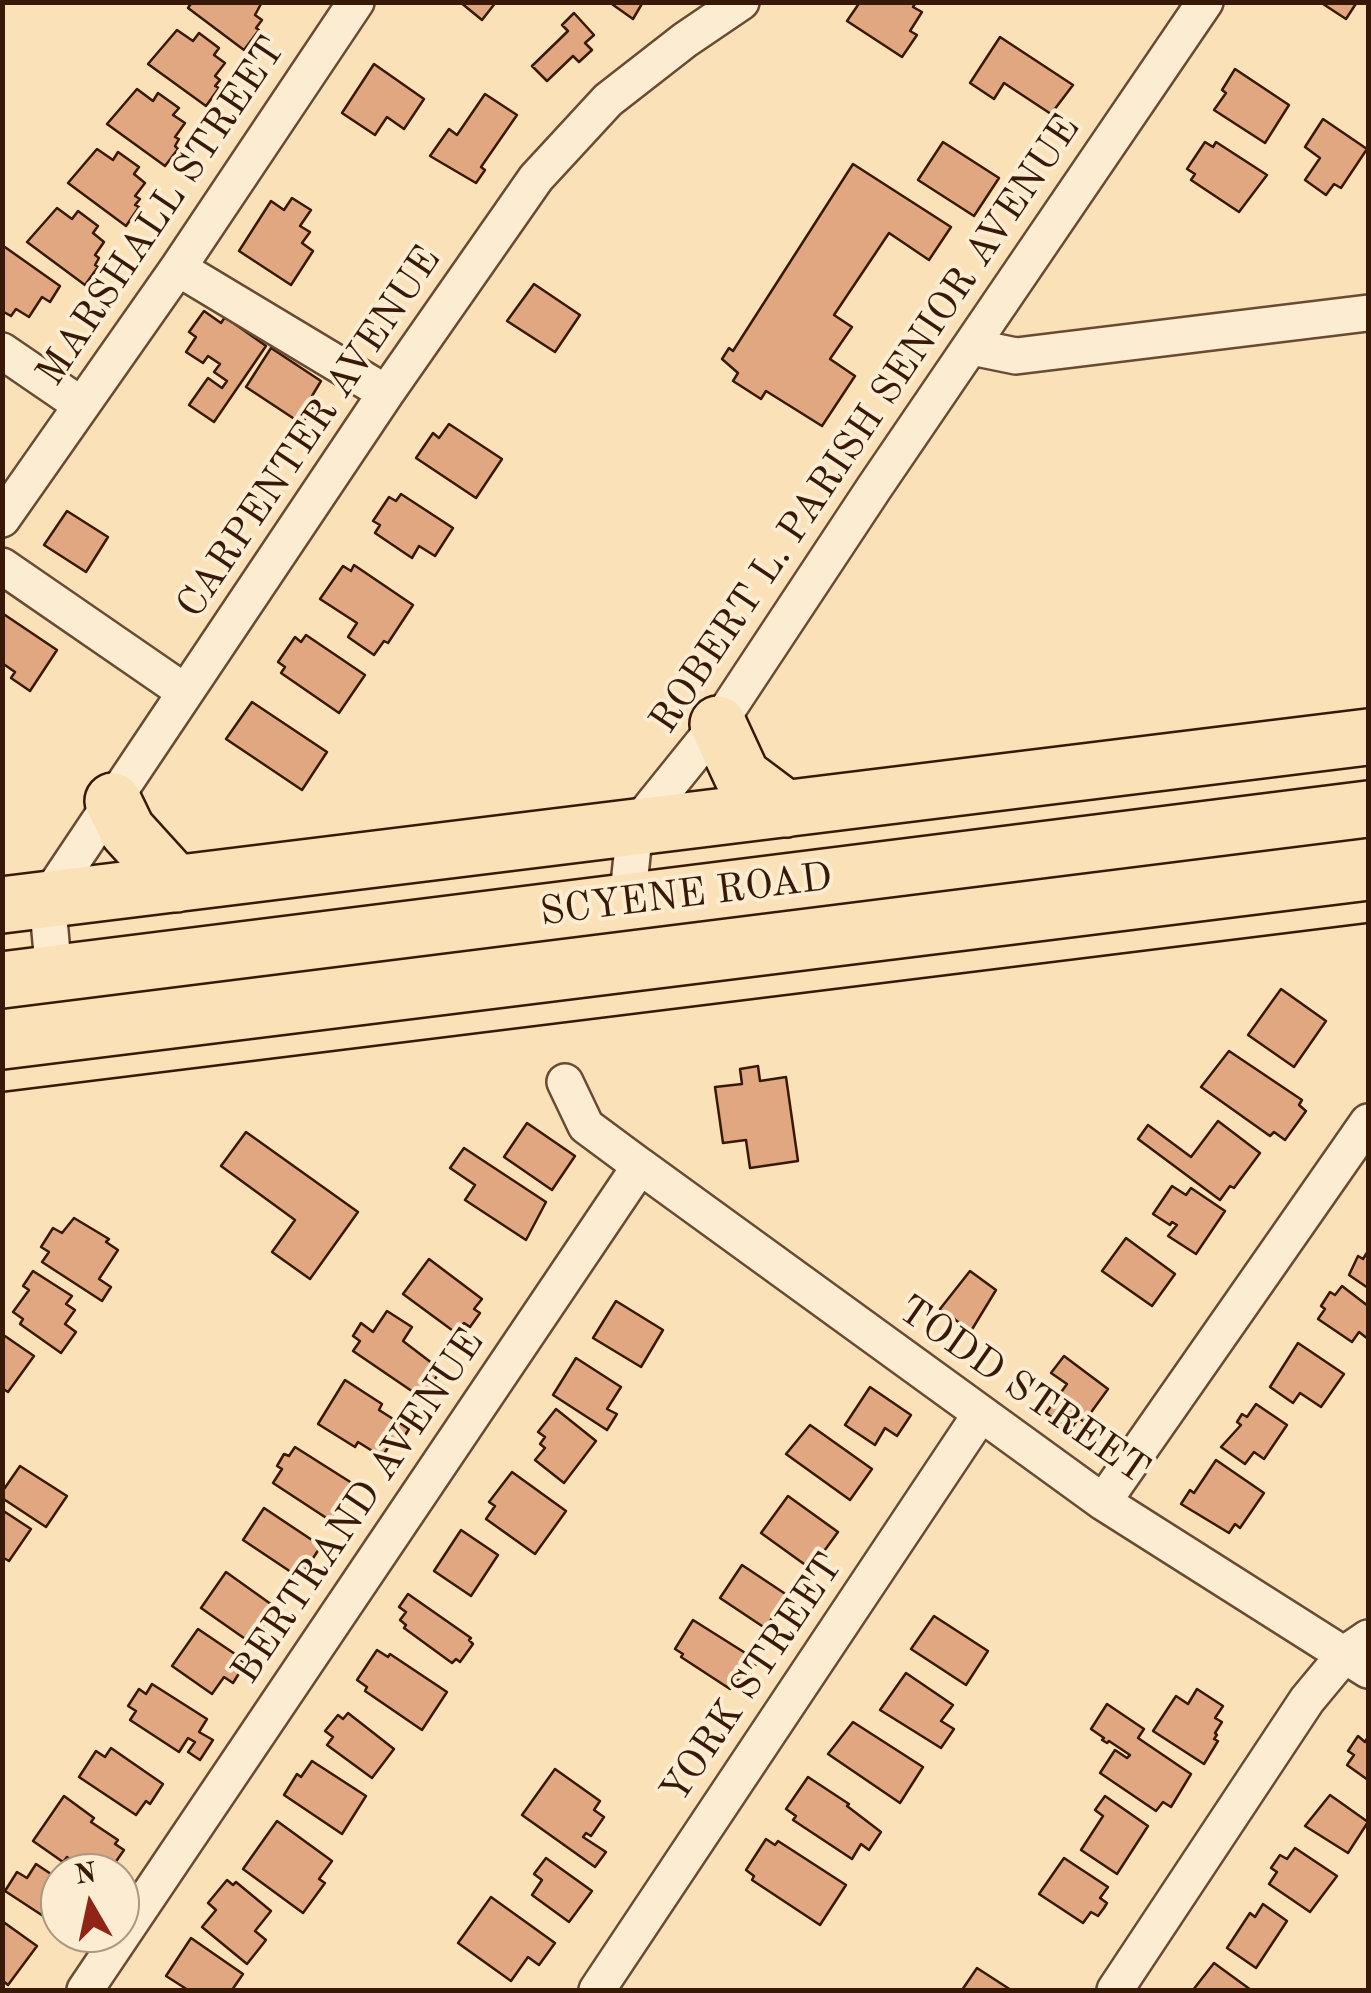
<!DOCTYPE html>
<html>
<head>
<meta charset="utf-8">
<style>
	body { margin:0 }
	#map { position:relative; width:1371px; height:1993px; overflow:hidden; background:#fbe1b8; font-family:"Old Standard TT",serif }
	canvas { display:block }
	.frame { position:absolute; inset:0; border:5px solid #381807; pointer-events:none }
	.north { position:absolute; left:40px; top:1853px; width:100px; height:100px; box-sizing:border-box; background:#fcecd1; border:2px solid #ae9780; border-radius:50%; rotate:351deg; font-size:28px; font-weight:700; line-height:40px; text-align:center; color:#381807 }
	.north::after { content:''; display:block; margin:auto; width:35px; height:45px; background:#8f2418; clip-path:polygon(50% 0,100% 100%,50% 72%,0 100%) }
</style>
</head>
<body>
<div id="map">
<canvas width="1371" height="1993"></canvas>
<div class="frame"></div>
<div class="north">N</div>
</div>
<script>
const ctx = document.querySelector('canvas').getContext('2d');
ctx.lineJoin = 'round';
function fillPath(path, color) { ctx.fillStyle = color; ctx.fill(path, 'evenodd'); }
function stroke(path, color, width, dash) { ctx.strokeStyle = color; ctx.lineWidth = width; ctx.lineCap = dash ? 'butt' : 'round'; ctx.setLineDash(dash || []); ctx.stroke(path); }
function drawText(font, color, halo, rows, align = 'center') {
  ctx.font = font + ' "Old Standard TT",serif'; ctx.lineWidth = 8; ctx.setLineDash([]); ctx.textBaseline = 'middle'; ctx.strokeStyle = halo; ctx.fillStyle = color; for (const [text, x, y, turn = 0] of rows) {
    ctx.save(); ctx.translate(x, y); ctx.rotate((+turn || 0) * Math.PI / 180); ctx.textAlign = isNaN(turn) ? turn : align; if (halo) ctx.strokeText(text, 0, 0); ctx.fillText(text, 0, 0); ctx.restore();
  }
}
const building = new Path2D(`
	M192,2H262L255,15L262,20L256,28L259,30L244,50L188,8Z
	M460,2H496L482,20Z
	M609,2H643L633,19Z
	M860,2H916L913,7L922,12L910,31L917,35L902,57L847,21Z
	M1320,2H1357L1346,19Z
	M574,13L594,35L585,43L592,50L579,62L573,56L547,81L532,66L568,31L562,25Z
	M177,30L193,41L199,33L219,48L214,55L225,63L215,76L220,80L215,86L219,88L206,106L148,64Z
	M1000,37L1073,85L1051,114L1004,83L994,99L970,83Z
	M374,64L424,99L404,129L387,117L375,135L342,113Z
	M1235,69L1289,105L1265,143L1214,110L1226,93L1222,90Z
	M137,89L153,101L158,93L179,108L173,115L185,123L175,137L179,139L175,146L178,149L165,166L107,124Z
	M485,94L517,115L481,167L485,170L476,183L430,156L449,129L457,135Z
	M1323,119L1367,149L1341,188L1334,184L1326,195L1305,180L1320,158L1305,147Z
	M943,142L999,178L974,216L918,180Z
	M1205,142L1213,147L1216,142L1267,175L1239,212L1191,180L1195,174L1187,169Z
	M97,149L113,160L118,152L139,167L134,174L145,183L135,196L140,199L135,205L139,207L126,226L68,183Z
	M853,164L951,227L929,260L889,233L834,315L852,327L830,359L855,376L822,426L766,391L761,399L733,381L738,373L722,359L729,348L733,351Z
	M292,198L311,210L300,226L310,232L302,243L313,251L291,285L239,251L271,201L284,210Z
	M57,208L72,219L78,211L98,226L93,233L104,242L95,255L99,258L95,265L98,267L85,285L27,242Z
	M2,245L60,286L50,302L42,297L29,317L16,309L11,316L2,311Z
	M534,284L580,315L555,352L507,321Z
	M204,311L221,323L225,317L266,346L214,422L189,405L208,378L222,388L227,381L214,372L220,364L208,356L203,363L186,352L196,337L189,332Z
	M271,348L321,381L312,396L318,399L302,424L246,387Z
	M449,424L502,459L476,498L416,458L433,433L439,438Z
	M401,494L453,528L435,556L419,546L412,558L375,533L380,525L373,521L389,497L396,501Z
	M67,511L108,537L86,572L44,545Z
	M354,565L413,605L388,643L384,641L374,655L348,637L357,623L320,599L343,566L351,571Z
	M2,613L57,650L30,691L11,678L15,672L2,663Z
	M306,635L365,675L339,713L281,673L285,667L278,662L295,637L301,642Z
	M252,702L327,752L302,790L226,739Z
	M1281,989L1326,1021L1294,1067L1248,1035Z
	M1229,1051L1302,1100L1299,1105L1306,1111L1285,1140L1274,1132L1270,1136L1201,1087Z
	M758,1066L760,1081L786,1077L798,1161L750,1168L746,1140L723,1143L715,1087L742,1084L740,1069Z
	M1218,1121L1260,1153L1234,1188L1230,1186L1220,1200L1138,1139L1148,1125L1191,1157Z
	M527,1123L575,1156L552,1190L504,1157Z
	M246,1132L358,1212L310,1279L272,1252L295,1220L221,1166Z
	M464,1148L546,1202L526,1240L465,1200L475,1185L450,1168Z
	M1172,1186L1186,1195L1191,1188L1225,1211L1196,1254L1168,1236L1177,1225L1172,1222L1170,1225L1153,1214Z
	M74,1218L109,1239L106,1242L118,1250L99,1279L111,1287L102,1301L42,1262L49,1252L41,1247L53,1228L62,1233Z
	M1126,1238L1175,1274L1152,1306L1102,1271Z
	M1368,1251V1288L1349,1275L1358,1256L1363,1259Z
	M429,1259L482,1299L474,1309L480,1313L470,1327L464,1323L456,1333L403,1294Z
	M33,1271L72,1296L66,1304L75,1310L65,1324L76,1332L61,1353L20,1324L23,1319L13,1312L29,1290L23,1286Z
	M970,1271L996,1290L971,1331L940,1309Z
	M1342,1286L1368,1306V1339L1359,1332L1352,1342L1318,1319L1325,1309L1321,1306L1330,1292L1335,1295Z
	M616,1301L663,1330L641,1367L593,1338Z
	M387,1311L412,1327L403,1341L441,1370L422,1398L353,1351L360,1341L353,1336L361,1323L373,1332Z
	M2,1334L34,1356L8,1392L2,1388Z
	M1298,1343L1344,1374L1321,1407L1300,1393L1293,1403L1270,1387Z
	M1064,1356L1108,1389L1084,1422L1079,1418L1070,1430L1046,1413L1067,1384L1051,1373Z
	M576,1358L621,1387L607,1409L617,1414L607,1430L553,1395Z
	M345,1380L382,1404L379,1410L409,1429L399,1445L392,1441L382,1457L358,1442L355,1447L318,1424Z
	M870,1387L911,1415L897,1436L885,1428L875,1445L845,1425Z
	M1256,1404L1287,1425L1264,1459L1254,1452L1245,1464L1221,1447L1241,1425L1237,1422L1242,1414L1247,1417Z
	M556,1409L596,1441L564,1483L535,1460L545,1448L540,1444L545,1437L538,1432Z
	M810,1425L872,1469L850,1500L786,1454Z
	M295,1447L355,1485L331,1521L273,1483L282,1469L277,1466L284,1454L289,1456Z
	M1216,1460L1264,1493L1240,1528L1235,1524L1229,1533L1181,1504L1190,1490L1194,1493Z
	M20,1466L67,1496L46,1527L2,1498V1492Z
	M512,1472L566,1511L535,1554L486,1519L495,1506L489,1502Z
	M788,1496L838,1532L811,1569L761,1533Z
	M264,1508L321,1546L300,1578L243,1540Z
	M2,1510L31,1529L9,1561L2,1557Z
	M461,1530L498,1555L471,1596L434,1571Z
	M742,1565L796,1601L786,1615L778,1610L765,1628L720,1598Z
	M226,1572L275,1607L251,1643L201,1608Z
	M408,1594L471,1638L469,1640L473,1644L460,1662L456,1659L452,1663L404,1628L406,1625L400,1620L406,1612L399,1607Z
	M934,1616L988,1651L966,1685L911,1649Z
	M693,1620L758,1661L744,1683L737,1679L730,1689L681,1657L683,1654L675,1649Z
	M198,1629L238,1656L236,1658L245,1664L233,1683L224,1677L212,1694L172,1666Z
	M377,1650L388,1657L390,1654L447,1692L422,1730L365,1691L367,1687L357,1680Z
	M906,1673L953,1705L941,1721L954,1729L941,1748L880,1710Z
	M152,1684L207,1719L199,1732L213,1740L200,1760L188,1752L195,1742L188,1738L179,1752L130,1720L136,1711L128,1706L139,1689L146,1694Z
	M1197,1689L1223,1706L1215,1718L1222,1722L1215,1733L1217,1735L1214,1739L1218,1741L1204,1764L1153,1731L1176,1696L1188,1704Z
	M1107,1704L1144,1729L1138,1738L1191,1774L1171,1807L1163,1802L1156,1811L1100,1773L1115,1750L1127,1758L1130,1755L1109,1741L1107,1743L1102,1740L1104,1738L1091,1729Z
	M348,1713L394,1749L372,1778L327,1745L333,1737L325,1731L338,1715L343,1719Z
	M853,1722L923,1767L900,1803L828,1754Z
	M1358,1736L1365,1742L1368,1737V1780L1347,1765L1354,1755L1348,1751Z
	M111,1748L163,1784L150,1804L146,1801L136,1815L79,1777L96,1751L105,1757Z
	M312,1761L366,1796L342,1834L284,1795L297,1774L301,1777Z
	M555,1769L600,1801L594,1810L604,1817L591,1836L586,1833L583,1837L606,1852L595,1867L522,1815Z
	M808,1777L849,1804L847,1806L881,1832L869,1850L861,1844L852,1859L793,1820L796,1816L786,1809Z
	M1330,1795L1368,1822L1348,1853L1305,1826Z
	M64,1796L94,1818L91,1822L118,1840L115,1844L124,1850L108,1873H91L67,1857L63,1862L33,1841Z
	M1105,1796L1148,1826L1117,1874L1081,1850L1103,1816L1095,1810Z
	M277,1821L332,1861L319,1879L325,1883L303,1913L243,1869Z
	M766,1839L775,1845L778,1841L846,1885L820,1925L752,1880L754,1876L746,1870Z
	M1295,1848L1337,1876L1310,1912L1269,1884L1277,1872L1271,1868L1280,1855L1287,1859Z
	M546,1858L592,1891L569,1922L532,1895L542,1880L534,1874Z
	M1064,1858L1108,1887L1100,1898L1107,1903L1104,1908L1098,1916L1091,1912L1083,1923L1039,1894Z
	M36,1864L60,1880V1927L5,1891L17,1872L27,1878Z
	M227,1880L233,1885L236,1882L271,1911L255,1931L266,1940L247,1964L202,1927L216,1910L208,1903Z
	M491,1897L555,1943L539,1965L528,1957L511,1981L458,1943Z
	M1263,1904L1287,1921L1256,1968L1227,1948L1250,1913L1255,1917Z
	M2,1921L37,1946L8,1985L2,1980Z
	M191,1938L243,1974L232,1990H188L166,1976Z
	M1214,1963L1251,1990H1193Z
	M977,1968L1011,1990H962Z`);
const minor = new Path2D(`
	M178,268L386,393
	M972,347L1016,356L1368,313
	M2,351L81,405
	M2,519L178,268L356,2
	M2,566L185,692
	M627,904L635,827L718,724L874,488L1205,2
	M54,974L47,899L386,393L536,178L608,100L685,40L741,2
	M640,1166L1103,1502L1368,1670
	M1103,1502L1368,1122
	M85,1990L640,1166L586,1126L565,1082
	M597,1990L980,1415
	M1115,1990L1307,1700L1346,1653L1368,1638`);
const primary = new Path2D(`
	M718,724L742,776L786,809
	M113,801L127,830L176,884
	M2,905L1368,737
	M2,980L1368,809`);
const tram = new Path2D(`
	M2,1070L1368,901
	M2,1092L1368,923`);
const streetNames = [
	["MARSHALL STREET",162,212,-56],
	["ROBERT L. PARISH SENIOR AVENUE",866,425,-56],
	["CARPENTER AVENUE",310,433,-56],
	["SCYENE ROAD",686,896,-7],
	["TODD STREET",1023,1391,35],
	["BERTRAND AVENUE",359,1507,-56],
	["YORK STREET",753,1679,-56]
];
fillPath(building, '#e0a780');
stroke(building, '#381807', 2.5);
stroke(minor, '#694a33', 40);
stroke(primary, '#381807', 60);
stroke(minor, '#fcecd1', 35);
stroke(primary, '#fbe1b8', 55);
stroke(tram, '#381807', 2.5);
drawText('40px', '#381807', '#fcecd1', streetNames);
</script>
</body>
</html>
